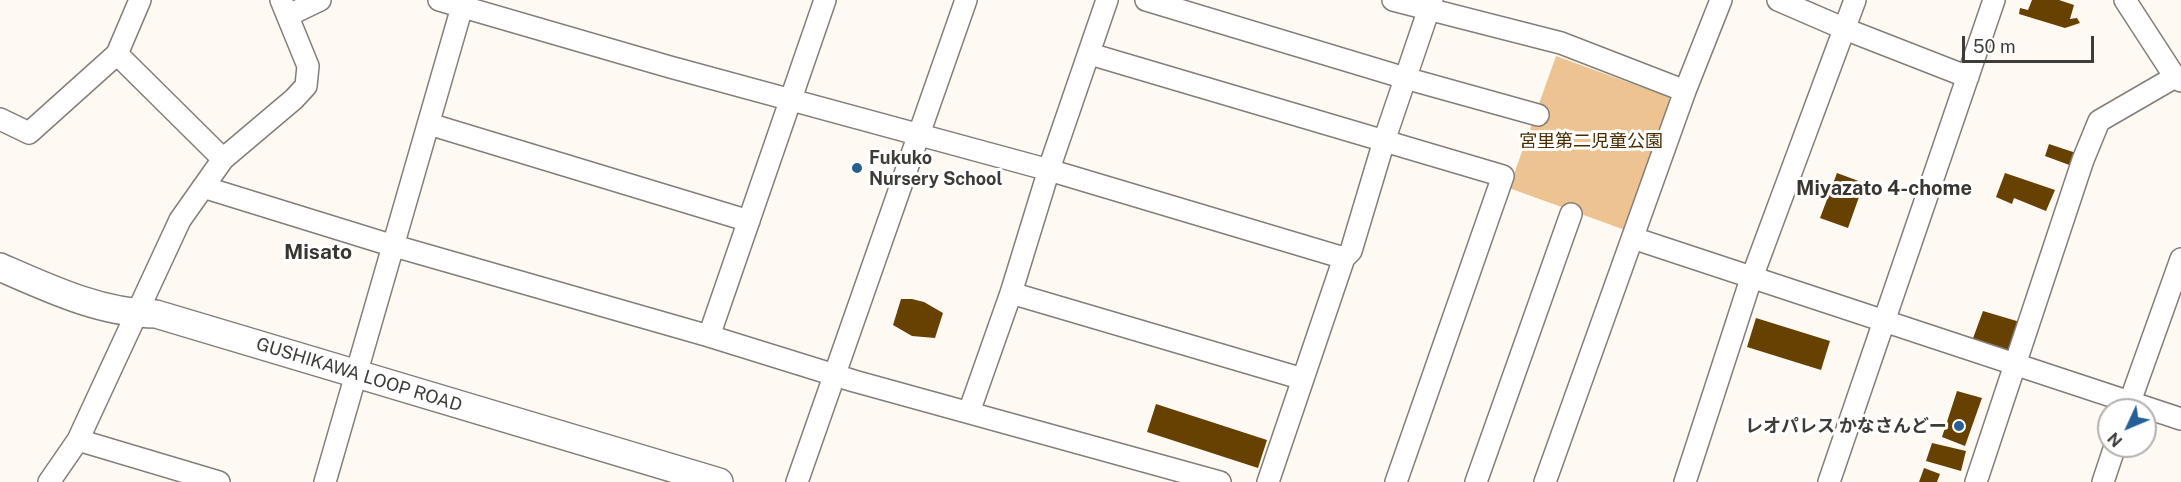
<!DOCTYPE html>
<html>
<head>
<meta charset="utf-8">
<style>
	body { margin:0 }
	#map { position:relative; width:2181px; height:482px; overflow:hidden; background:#fef9f3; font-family:"Public Sans",sans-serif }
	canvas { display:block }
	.north { position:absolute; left:2097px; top:398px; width:60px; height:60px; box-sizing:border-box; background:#fff; border:2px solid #b2b1b0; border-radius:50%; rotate:226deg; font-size:16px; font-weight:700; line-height:24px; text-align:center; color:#3e3c39 }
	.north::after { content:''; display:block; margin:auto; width:21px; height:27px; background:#265e96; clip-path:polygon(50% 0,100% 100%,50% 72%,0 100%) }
	.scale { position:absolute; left:1962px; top:36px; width:132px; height:27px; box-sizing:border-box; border:3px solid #3e3c39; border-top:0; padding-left:8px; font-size:18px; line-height:21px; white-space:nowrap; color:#3e3c39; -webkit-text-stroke:4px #fff; paint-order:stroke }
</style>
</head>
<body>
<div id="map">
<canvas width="2181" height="482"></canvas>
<div class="north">N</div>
<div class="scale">50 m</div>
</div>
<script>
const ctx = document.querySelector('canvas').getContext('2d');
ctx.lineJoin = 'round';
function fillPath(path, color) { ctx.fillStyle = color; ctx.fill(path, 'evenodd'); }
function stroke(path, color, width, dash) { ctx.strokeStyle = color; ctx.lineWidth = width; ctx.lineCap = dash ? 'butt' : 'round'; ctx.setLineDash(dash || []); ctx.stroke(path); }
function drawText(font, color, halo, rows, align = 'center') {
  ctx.font = font + ' "Public Sans","Noto Sans JP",sans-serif'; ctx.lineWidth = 6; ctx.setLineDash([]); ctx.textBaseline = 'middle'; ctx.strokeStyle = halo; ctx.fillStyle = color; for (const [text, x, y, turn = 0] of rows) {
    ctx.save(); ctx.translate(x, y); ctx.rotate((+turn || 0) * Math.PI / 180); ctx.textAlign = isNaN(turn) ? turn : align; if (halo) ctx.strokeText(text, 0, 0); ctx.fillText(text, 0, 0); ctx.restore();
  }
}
const green = new Path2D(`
	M1556,56L1669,97L1671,105L1625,230L1509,188Z`);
const building = new Path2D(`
	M2032,0H2059L2074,5L2070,19L2077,18L2080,23L2065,28L2019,14L2020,8L2028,10Z
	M2049,144L2076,153L2072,166L2045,156Z
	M1837,173L1864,183L1848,228L1820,218Z
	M2005,173L2055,190L2046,211L2014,198L2012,204L1996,197Z
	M901,299H912L924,302L943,313L935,338L912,336L893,325Z
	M1983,311L2020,322L2009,353L1972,341Z
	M1756,318L1830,341L1821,370L1747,347Z
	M1957,391L1982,398L1965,446L1942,437Z
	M1156,404L1267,440L1258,468L1147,432Z
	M1932,443L1966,451L1961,471L1926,461Z
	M1924,468L1940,474L1937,482H1919Z`);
const minor = new Path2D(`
	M439,0L670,67L1049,170L1344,258
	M1146,0L1405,78L1538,115
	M1393,0L1561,43L1685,91
	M1778,0L1845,29L1968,77
	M2125,0L2175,77L2181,81
	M289,15L320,0
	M117,54L223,159
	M1090,54L1503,176L1396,482
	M0,119L29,133L117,54L140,0
	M429,124L749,221
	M203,187L384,243L709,336L825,0
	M1633,238L2181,419
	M1011,293L1303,379
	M709,336L854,381L1220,482
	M2127,410L2181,259
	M969,412L1011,293L1051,163L1107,0
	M78,440L219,482
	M49,482L78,440L180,220L223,159L294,99L306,86L308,66L281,0
	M325,482L464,0
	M797,482L966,0
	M1268,482L1344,258L1351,251L1384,141L1432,0
	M1476,482L1571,214
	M1545,482L1685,91L1721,0
	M1685,482L1748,288L1855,0
	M1829,482L1994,0
	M1976,482L2083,160L2099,121L2175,77
	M2103,482L2115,446`);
const major = new Path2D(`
	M0,267C50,289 101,313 156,314L719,482`);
const markers = [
	[857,168,6,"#265e96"],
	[1959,426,6,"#265e96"]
];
const parkNames = [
	["宮里第二児童公園",1591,141]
];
const poiNames = [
	["Fukuko",869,158],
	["Nursery School",869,179],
	["レオパレス かなさんどー",1947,426,"right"]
];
const streetNames = [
	["GUSHIKAWA LOOP ROAD",359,375,17]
];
const neighbourhoodNames = [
	["Miyazato 4-chome",1884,189]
];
const quarterNames = [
	["Misato",318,253]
];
fillPath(green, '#edc392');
fillPath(building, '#674101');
stroke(minor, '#837e79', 24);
stroke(major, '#837e79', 30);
stroke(minor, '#fff', 21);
stroke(major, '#fff', 27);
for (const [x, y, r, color] of markers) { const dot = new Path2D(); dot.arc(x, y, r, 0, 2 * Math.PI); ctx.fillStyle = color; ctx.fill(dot); stroke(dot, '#fff', 2); }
drawText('18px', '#482b00', '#fff', parkNames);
drawText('bold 18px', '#3e3c39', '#fff', poiNames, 'left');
drawText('18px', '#3e3c39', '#fff', streetNames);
drawText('bold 20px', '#393530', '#fff', neighbourhoodNames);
drawText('bold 21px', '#393530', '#fff', quarterNames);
</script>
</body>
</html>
